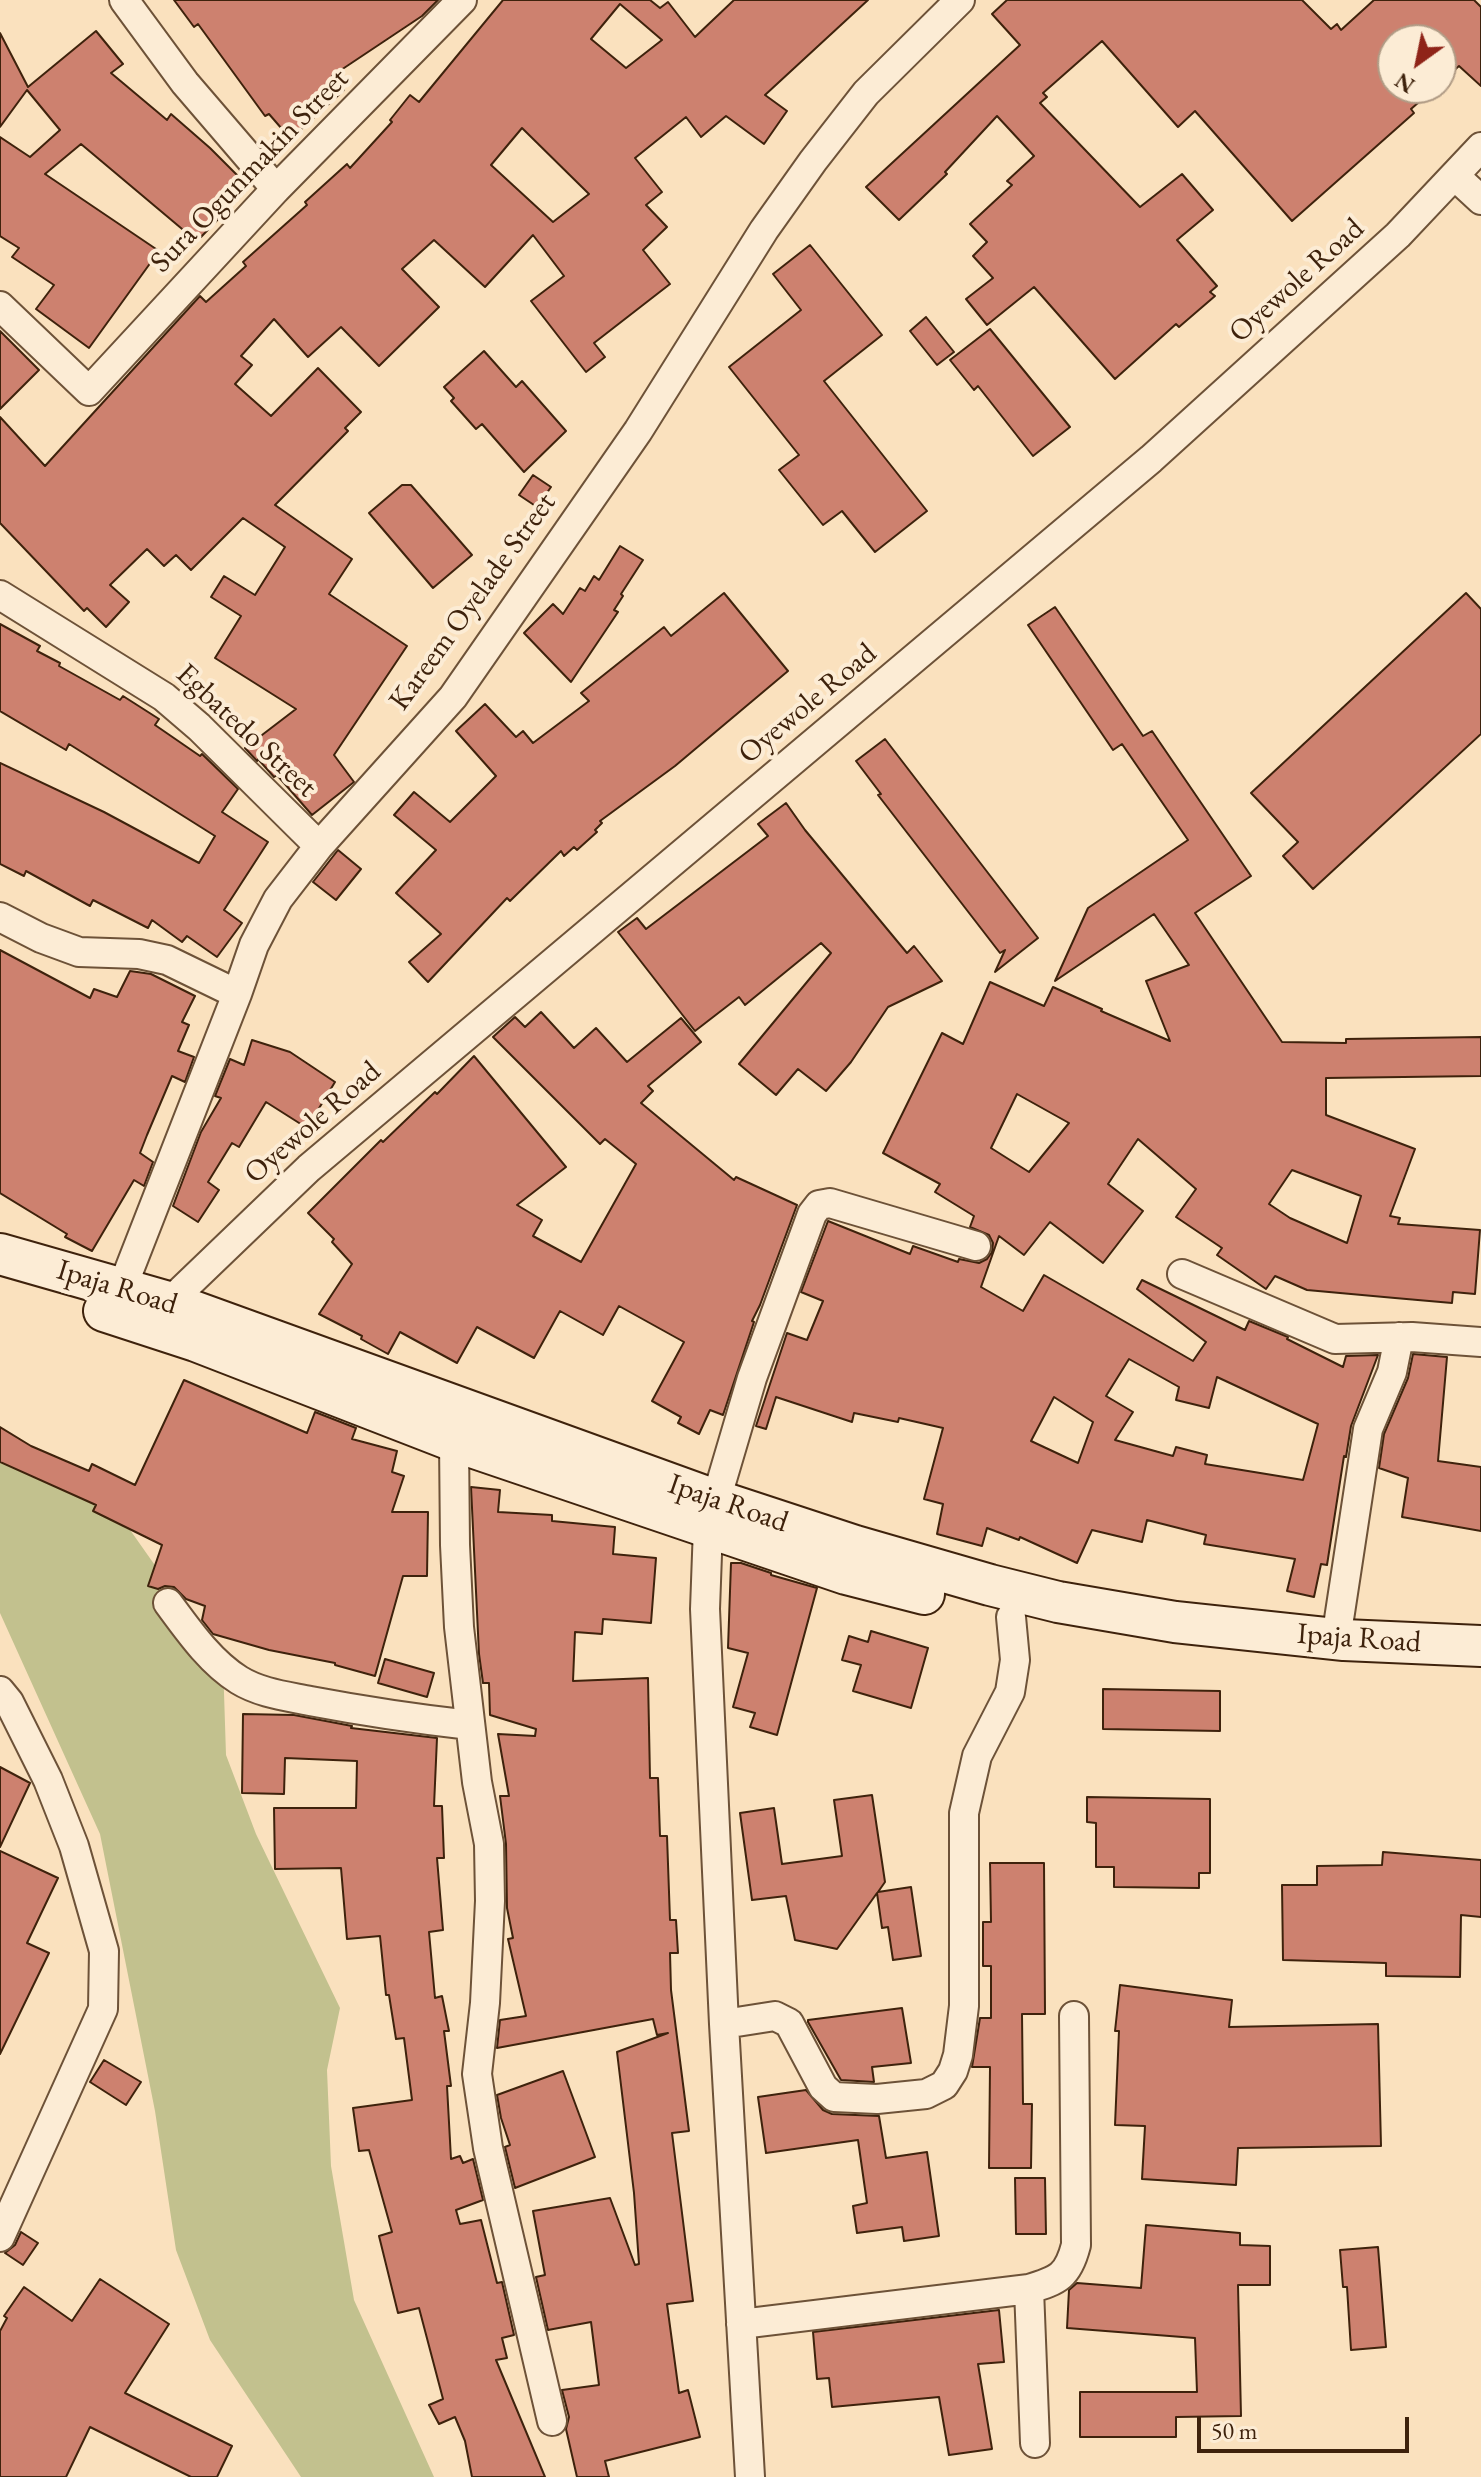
<!DOCTYPE html>
<html>
<head>
<meta charset="utf-8">
<style>
	body { margin:0 }
	#map { position:relative; width:1481px; height:2477px; overflow:hidden; background:#fae1be; font-family:"EB Garamond",serif }
	canvas { display:block }
	.north { position:absolute; left:1377px; top:24px; width:80px; height:80px; box-sizing:border-box; background:#fcecd5; border:2px solid #b09b85; border-radius:50%; rotate:213deg; font-size:22px; font-weight:700; line-height:32px; text-align:center; color:#3e220c }
	.north::after { content:''; display:block; margin:auto; width:28px; height:36px; background:#8f2418; clip-path:polygon(50% 0,100% 100%,50% 72%,0 100%) }
	.scale { position:absolute; left:1197px; top:2417px; width:212px; height:36px; box-sizing:border-box; border:4px solid #3e220c; border-top:0; padding-left:10px; font-size:24px; line-height:28px; white-space:nowrap; color:#3e220c; -webkit-text-stroke:6px #fcecd5; paint-order:stroke }
</style>
</head>
<body>
<div id="map">
<canvas width="1481" height="2477"></canvas>
<div class="north">N</div>
<div class="scale">50 m</div>
</div>
<script>
const ctx = document.querySelector('canvas').getContext('2d');
ctx.lineJoin = 'round';
function fillPath(path, color) { ctx.fillStyle = color; ctx.fill(path, 'evenodd'); }
function stroke(path, color, width, dash) { ctx.strokeStyle = color; ctx.lineWidth = width; ctx.lineCap = dash ? 'butt' : 'round'; ctx.setLineDash(dash || []); ctx.stroke(path); }
function drawText(font, color, halo, rows, align = 'center') {
  ctx.font = font + ' "EB Garamond",serif'; ctx.lineWidth = 8; ctx.setLineDash([]); ctx.textBaseline = 'middle'; ctx.strokeStyle = halo; ctx.fillStyle = color; for (const [text, x, y, turn = 0] of rows) {
    ctx.save(); ctx.translate(x, y); ctx.rotate((+turn || 0) * Math.PI / 180); ctx.textAlign = isNaN(turn) ? turn : align; if (halo) ctx.strokeText(text, 0, 0); ctx.fillText(text, 0, 0); ctx.restore();
  }
}
const green = new Path2D(`
	M0,1441L109,1500L223,1662L226,1755L256,1834L340,2008L327,2070L331,2166L354,2300L434,2477H301L210,2340L176,2250L155,2111L100,1834L0,1613Z`);
const building = new Path2D(`
	M174,0H438L422,16L332,76L344,90L295,135L286,125L282,129L269,114L265,116L198,24L194,27Z
	M503,0H650L660,8L668,2L695,37L734,0H868L765,95L787,111L764,144L726,116L701,137L686,117L635,158L662,192L646,205L667,227L643,250L670,284L594,343L605,357L586,372L531,301L564,276L533,235L485,287L434,240L402,269L439,307L379,366L341,327L308,357L274,319L241,356L252,365L235,384L271,416L318,368L361,412L345,428L348,431L275,505L352,559L329,594L407,646L334,755L354,782L312,815L277,775L274,777L258,759L257,761L245,748L296,709L215,658L241,616L211,597L224,576L255,595L285,547L243,518L191,570L176,555L164,566L147,549L110,585L129,602L106,627L87,608L84,611L0,523V417L45,466L200,296L206,302L246,266L243,262L307,205L305,202L347,164L350,168L392,122L390,120L410,95L419,102ZM620,4L662,40L626,68L591,39ZM522,128L589,194L553,222L491,165Z
	M1007,0H1302L1331,29L1337,24L1341,30L1374,0H1474L1481,7V86L1459,66L1441,82V40H1393V88H1435L1411,109L1414,113L1292,221L1195,111L1178,127L1102,41L1043,93L1047,97L1040,103L1140,207L1182,174L1213,210L1177,240L1217,286L1210,292L1215,296L1179,327L1176,324L1115,379L1034,287L987,325L966,299L993,278L973,256L987,242L970,224L1012,185L1007,181L1034,156L997,116L945,172L947,174L899,220L866,187L1020,45L992,14Z
	M96,31L123,64L111,73L167,120L171,114L210,148L249,187L201,237L198,234L194,239L81,144L45,174L159,251L89,348L36,309L54,285L12,257L19,248L0,236V137L30,157L60,130L27,90L0,127V33L28,87Z
	M810,245L882,335L824,381L927,511L875,552L842,511L823,525L779,470L799,455L729,367L801,310L773,274Z
	M926,317L954,352L937,365L910,331Z
	M990,329L1070,427L1033,456L978,386L974,390L950,360Z
	M0,331L39,370L0,409Z
	M484,351L516,387L522,381L566,431L524,472L482,424L476,429L451,401L454,398L444,387Z
	M533,475L551,487L537,507L519,495Z
	M402,485H411L472,555L433,588L369,513Z
	M620,546L643,560L621,594L623,596L614,610L618,612L571,682L524,633L553,604L563,614L580,588L585,591L594,576L599,580Z
	M724,593L788,671L675,766L600,821L602,823L595,830L597,832L577,850L574,847L564,856L561,851L510,901L507,898L428,982L409,962L441,934L396,893L436,850L394,815L414,792L450,822L496,776L456,731L485,704L516,737L523,731L533,743L589,701L581,693L664,627L671,636Z
	M1466,593L1481,609V734L1313,889L1283,856L1298,842L1251,793Z
	M1055,607L1143,736L1152,731L1251,876L1195,913L1282,1042L1346,1043V1039L1481,1037V1076L1326,1078V1115L1415,1149L1390,1216L1400,1218L1398,1224L1480,1230L1475,1294L1453,1292L1452,1303L1395,1298L1307,1290L1275,1276L1266,1289L1217,1255L1222,1248L1176,1217L1196,1189L1138,1139L1108,1184L1143,1211L1103,1263L1050,1222L1024,1255L999,1236L981,1287L1023,1311L1044,1275L1193,1361L1206,1342L1137,1289L1142,1280L1245,1330L1249,1321L1288,1337L1287,1339L1343,1367L1346,1356L1378,1355L1351,1426L1346,1457L1344,1456L1327,1565L1321,1564L1314,1597L1287,1591L1295,1559L1204,1544L1206,1535L1147,1520L1142,1542L1092,1530L1077,1563L1020,1537L1019,1540L987,1528L982,1546L937,1534L943,1504L924,1499L943,1428L899,1418L898,1422L854,1413L852,1422L776,1397L766,1429L756,1426L787,1333L807,1340L823,1301L801,1292L828,1221L910,1254L913,1246L958,1262L959,1259L979,1263L987,1259L992,1252L993,1243L989,1235L970,1227L974,1216L935,1192L940,1184L883,1153L942,1033L963,1044L990,982L1044,1006L1053,987L1102,1009L1101,1011L1170,1041L1146,981L1189,965L1154,914L1055,981L1088,908L1188,840L1122,744L1113,750L1028,625ZM1017,1094L1069,1123L1029,1172L991,1148ZM1292,1170L1361,1196L1347,1243L1290,1218L1269,1204ZM1129,1359L1179,1387L1176,1400L1209,1408L1217,1377L1318,1424L1303,1480L1205,1464L1207,1455L1176,1447L1173,1456L1115,1440L1133,1412L1106,1396ZM1054,1397L1093,1422L1078,1463L1031,1441Z
	M0,624L40,646L37,651L60,663L59,666L120,700L123,696L159,719L155,725L200,756L202,754L238,789L222,812L268,842L224,910L242,923L217,957L187,936L182,942L152,920L148,928L93,900L90,906L26,871L24,876L0,864V763L104,812L199,863L215,836L69,744L66,750L0,711Z
	M885,739L1038,938L995,972L1005,950L1000,953L878,795L881,794L856,761Z
	M786,803L805,830L907,953L914,946L942,981L888,1007L851,1062L826,1091L798,1069L776,1095L739,1064L831,953L821,943L745,1005L739,997L695,1031L618,932L637,918L646,929L768,836L758,824Z
	M338,850L361,869L336,900L313,882Z
	M0,950L90,998L94,989L117,997L130,971L151,974L195,996L182,1022L189,1025L178,1051L194,1057L185,1082L172,1076L147,1135L140,1153L153,1162L144,1186L134,1180L92,1251L65,1237L67,1234L0,1193Z
	M541,1012L574,1048L596,1028L627,1062L681,1018L701,1042L648,1086L653,1091L641,1103L734,1180L736,1177L797,1205L760,1305L752,1321L754,1322L723,1415L710,1410L699,1434L678,1423L681,1417L652,1401L684,1342L619,1306L603,1335L560,1311L534,1358L477,1327L457,1363L400,1332L388,1354L361,1339L362,1336L319,1314L352,1264L332,1242L334,1239L308,1213L381,1140L383,1142L435,1092L437,1094L474,1056L566,1167L517,1205L542,1220L533,1236L581,1262L636,1164L605,1139L600,1144L493,1037L515,1017L525,1027Z
	M252,1040L290,1052L335,1082L307,1128L266,1102L239,1147L232,1143L208,1182L219,1190L198,1222L173,1206L201,1132L221,1098L215,1096L230,1059L244,1065Z
	M1413,1354L1447,1357L1438,1461L1481,1467V1531L1402,1517L1408,1478L1379,1468L1384,1434L1408,1378Z
	M184,1380L307,1433L315,1412L356,1428L352,1439L397,1451L392,1472L404,1476L392,1512H428L427,1576H403L375,1676L335,1665V1663L269,1650L213,1634L202,1620L205,1606L186,1599L174,1587L165,1586L158,1589L148,1586L162,1545L93,1511L96,1505L0,1462V1427L31,1446L89,1471L92,1464L135,1485Z
	M471,1487L500,1490L498,1512L552,1515V1521L615,1527L613,1554L656,1558L651,1623L603,1619L602,1634L575,1632L573,1681L648,1678L650,1778H658L660,1836H667L670,1920H676L678,1953H670L671,1990L689,2131L672,2133L693,2301L667,2304L679,2393L688,2390L700,2437L605,2461L609,2477H577L566,2429L569,2417L562,2390L599,2385L591,2322L548,2330L536,2277L545,2275L533,2211L610,2198L635,2265L639,2264L634,2193L617,2052L668,2033L657,2035L653,2019L497,2048L500,2020L526,2016L508,1939L513,1938L507,1908L506,1844L500,1796H509L498,1734L535,1736L536,1729L490,1715L489,1683H483L479,1654Z
	M731,1563H741L771,1573V1575L817,1588L777,1735L750,1727L755,1713L733,1707L748,1653L728,1648Z
	M871,1631L928,1648L911,1708L853,1691L861,1665L842,1660L849,1636L868,1642Z
	M385,1659L434,1673L427,1697L378,1683Z
	M1103,1689L1220,1691V1731L1103,1729Z
	M243,1714L294,1715L352,1726L351,1728L437,1738L434,1806H442L444,1858H437L443,1930L429,1932L435,1998L442,1996L449,2031H444L451,2086H447L451,2159L460,2156L463,2163L473,2159L483,2200L456,2210L460,2224L481,2220L497,2283L502,2282L514,2335L502,2338L507,2358L496,2360L545,2477H472L465,2441L455,2417L439,2424L429,2405L443,2399L419,2308L398,2313L379,2236L392,2232L369,2150L359,2151L353,2108L412,2100L404,2038L396,2039L389,1995H386L380,1936L347,1939L341,1868L275,1869L274,1808H356L357,1761L285,1758L284,1794L242,1793Z
	M0,1767L30,1783L0,1847Z
	M872,1795L885,1882L878,1892L911,1887L921,1956L893,1960L888,1927L882,1928L877,1893L837,1949L795,1940L786,1896L752,1900L740,1813L774,1808L782,1864L842,1856L834,1800Z
	M1087,1797L1210,1799V1873H1199V1888L1114,1887V1867H1096V1823L1087,1822Z
	M0,1851L58,1878L27,1943L49,1953L0,2054Z
	M1383,1852L1481,1860V1917L1461,1915L1460,1977L1386,1976V1963L1283,1960L1282,1885H1317V1866L1382,1865Z
	M990,1863H1044L1045,2014H1022L1023,2104H1032L1031,2168H989L990,2067H972L980,2018H991V1966H983V1922H991Z
	M1120,1985L1232,2000L1229,2027L1378,2024L1381,2146L1238,2148L1236,2185L1142,2179L1145,2126L1115,2125L1119,2031H1115Z
	M902,2008L911,2063L872,2067L874,2082L841,2080L808,2022V2020Z
	M104,2060L141,2082L126,2105L90,2082Z
	M563,2071L595,2157L515,2188L505,2147L510,2145L501,2118L497,2095Z
	M806,2090L823,2110L832,2114L879,2116L886,2158L927,2152L939,2236L904,2241L902,2227L857,2233L853,2206L867,2203L858,2140L766,2153L758,2097Z
	M1015,2178H1045L1046,2234H1016Z
	M1146,2225L1240,2233V2245L1270,2246V2285H1238L1241,2416L1176,2417V2437H1080V2392H1197L1195,2338L1067,2328L1069,2290L1077,2283L1141,2288Z
	M21,2232L38,2243L23,2265L5,2253L15,2245Z
	M1378,2247L1386,2347L1351,2350L1347,2287H1343L1340,2250Z
	M100,2279L169,2324L125,2393L232,2446L217,2477H191L90,2427L66,2477H0V2331L7,2318L4,2316L24,2287L72,2321Z
	M999,2310L1004,2362L978,2364L992,2449L949,2455L939,2397L832,2407L829,2378L817,2379L813,2332Z`);
const street = new Path2D(`
	M124,0L185,83L276,189
	M1455,176L1481,200
	M0,306L89,391L276,189L462,0
	M0,595L164,697L199,727L319,846
	M0,917L41,938L79,952L139,954L167,960L237,994
	M1182,1274L1335,1339L1412,1337L1481,1342
	M115,1306L237,994L254,945L278,899L319,846L453,697L638,431L764,230L813,161L866,93L960,0
	M159,1312L309,1168L1151,459L1398,235L1481,147
	M454,1441L455,1545L459,1627L477,1782L489,1844L490,1901L485,2003L477,2074L488,2148L552,2421
	M168,1603C188,1630 210,1662 239,1680C260,1693 286,1696 310,1701C363,1711 416,1719 470,1725
	M1336,1639L1368,1429L1392,1372L1399,1337
	M0,1691L9,1702L48,1780L74,1846L104,1951L103,2009L0,2237
	M724,2024L775,2016L789,2023L823,2087L834,2097L877,2099L926,2094L944,2085L953,2071L958,2055L964,2006V1813L977,1756L1010,1692L1015,1660L1011,1617
	M1029,2289L1035,2443
	M741,2324L1029,2289C1059,2280 1068,2276 1076,2245L1074,2016
	M750,2477L724,2024L705,1609L708,1527L752,1378L812,1214L819,1205L830,1203L976,1246`);
const secondary = new Path2D(`
	M0,1254L168,1302L715,1500L855,1546L990,1585L1058,1602L1175,1622L1344,1640L1481,1646
	M104,1311L196,1341L454,1441L846,1574L924,1594`);
const streetNames = [
	["Sura Ogunmakin Street",250,171,-46],
	["Oyewole Road",1297,281,-42],
	["Kareem Oyelade Street",473,602,-54],
	["Oyewole Road",808,704,-40],
	["Egbatedo Street",246,731,43],
	["Oyewole Road",313,1123,-41],
	["Ipaja Road",117,1288,17],
	["Ipaja Road",728,1504,19],
	["Ipaja Road",1359,1639,4]
];
fillPath(green, '#c2c18e');
fillPath(building, '#cd816f');
stroke(building, '#3e220c', 2);
stroke(street, '#6d5238', 32);
stroke(secondary, '#3e220c', 44);
stroke(street, '#fcecd5', 28);
stroke(secondary, '#fcecd5', 40);
drawText('30px', '#3e220c', '#fcecd5', streetNames);
</script>
</body>
</html>
